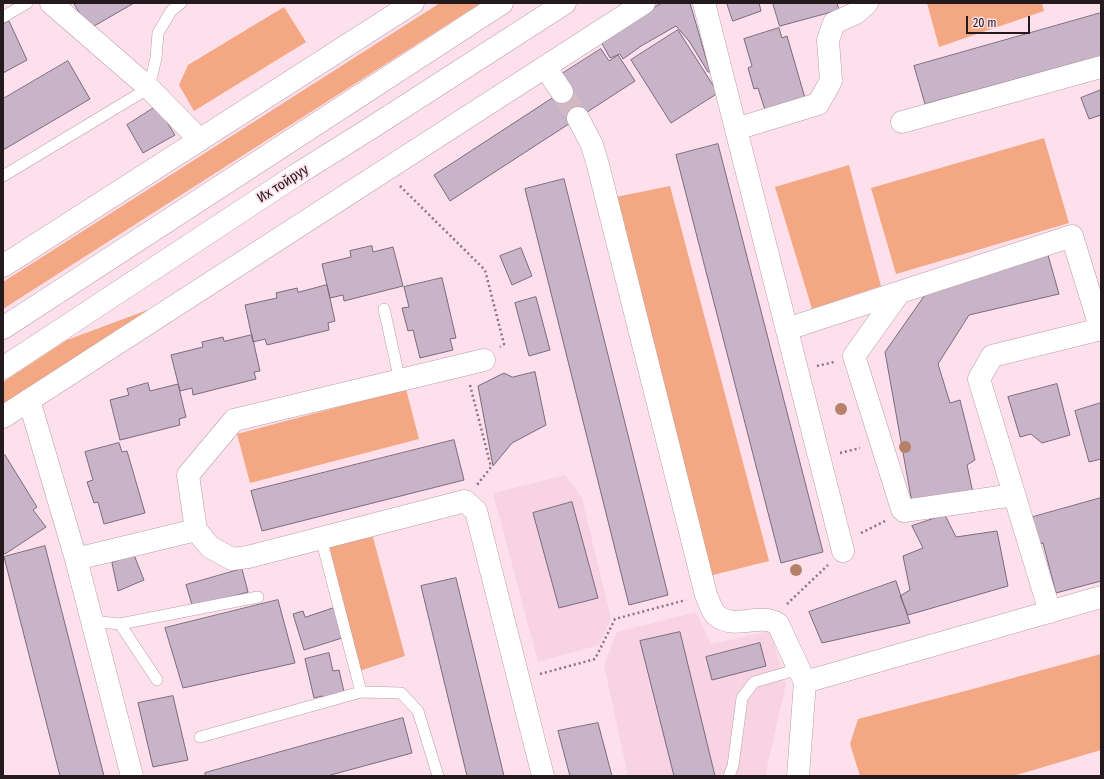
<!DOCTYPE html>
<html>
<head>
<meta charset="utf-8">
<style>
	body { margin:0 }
	#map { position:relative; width:1104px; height:779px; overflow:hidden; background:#fde0eb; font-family:"Fira Sans Condensed",sans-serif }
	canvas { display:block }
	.frame { position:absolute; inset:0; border:4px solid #241a1e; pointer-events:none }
	.scale { position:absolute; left:966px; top:16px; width:64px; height:18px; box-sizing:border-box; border:2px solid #241a1e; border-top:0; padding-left:5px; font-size:12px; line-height:14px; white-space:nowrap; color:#241a1e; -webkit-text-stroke:3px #fde0eb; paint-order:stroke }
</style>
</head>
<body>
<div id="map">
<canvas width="1104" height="779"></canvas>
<div class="frame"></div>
<div class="scale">20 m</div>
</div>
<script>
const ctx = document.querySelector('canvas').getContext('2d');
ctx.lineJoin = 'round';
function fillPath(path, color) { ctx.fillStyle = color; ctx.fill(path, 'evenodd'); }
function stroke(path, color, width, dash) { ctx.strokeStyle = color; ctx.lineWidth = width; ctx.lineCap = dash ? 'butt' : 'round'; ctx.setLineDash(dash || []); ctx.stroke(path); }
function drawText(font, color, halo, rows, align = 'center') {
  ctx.font = font + ' "Fira Sans Condensed",sans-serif'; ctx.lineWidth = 3.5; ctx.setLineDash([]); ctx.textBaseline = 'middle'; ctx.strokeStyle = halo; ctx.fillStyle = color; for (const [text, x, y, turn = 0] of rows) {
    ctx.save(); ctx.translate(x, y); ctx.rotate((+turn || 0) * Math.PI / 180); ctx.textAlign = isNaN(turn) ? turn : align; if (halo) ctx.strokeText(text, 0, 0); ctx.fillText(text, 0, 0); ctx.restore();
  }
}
const built = new Path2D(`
	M565,475L582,498L611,619L599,645L538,662L493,493Z
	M696,612L711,644L770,631L786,684L765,776H628L604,665L617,632Z`);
const green = new Path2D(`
	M440,3H481L3,309V282Z
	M927,3H1042L1044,11L939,47Z
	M284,7L306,42L194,111L179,85L188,65Z
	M1044,138L1069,223L896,274L871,188Z
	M849,165L881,286L812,309L775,187Z
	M670,186L769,561L709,576L616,197Z
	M161,305L3,409V382L67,340Z
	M406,389L419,439L250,483L237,434Z
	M371,530L405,656L359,671L325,541Z
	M1101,654V750L1013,776H860L850,744L858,719L969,690Z`);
const building = new Path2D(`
	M74,3H134L89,29Z
	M662,3H690L710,72H708L689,41L676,26L641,46L623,59L620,54L610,58L599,38Z
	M727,3H759L761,11L733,21Z
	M773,3H837L839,10L780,26Z
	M1101,13V56L925,104L914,66Z
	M9,21L27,60L3,73V24Z
	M779,28L782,38L787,36L805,98L765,110L758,88L754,89L748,68L752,66L744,39Z
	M678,30L718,93L671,123L631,60Z
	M601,49L609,61L618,55L635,81L450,201L434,175L566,89L557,77Z
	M68,61L90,99L3,150V99Z
	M1101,90V115L1089,119L1081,98Z
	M157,106L175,135L143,153L127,125Z
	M718,144L823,552L781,563L676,155Z
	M564,179L668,595L629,605L525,189Z
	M372,246L373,252L393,247L403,286L344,301L343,295L330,298L322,264L351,257L350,251Z
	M521,248L532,276L512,285L500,256Z
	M1048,255L1059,294L969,315L938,364L950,403L960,400L975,460L967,465L973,493L912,503L885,352L927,292Z
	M442,278L456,338L450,339L453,350L420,358L413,330L408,331L402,308L409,307L404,287Z
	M327,285L335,321L328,323L329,330L267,345L265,339L253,342L245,305L277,298L276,293L297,288L298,292Z
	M536,297L550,350L529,356L515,303Z
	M252,335L260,371L254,372L256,379L193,395L192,388L180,391L171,355L203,347L202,342L223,337L224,341Z
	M535,372L546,425L512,443L493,466L478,386L504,373L512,377Z
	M148,383L150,391L178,384L186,417L179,419L180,425L120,440L110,400L129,395L127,389Z
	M1057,384L1070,435L1042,443L1031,434L1020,437L1008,397Z
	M1101,403V459L1089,462L1075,411Z
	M454,440L464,480L262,531L251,491Z
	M119,443L122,452L127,451L145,513L104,524L98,502L94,503L87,482L93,480L85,452Z
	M5,455L37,507L33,510L46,527L5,554L3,552V456Z
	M1101,498V581L1056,593L1043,543L1033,546L1026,519Z
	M572,502L598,598L559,608L533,513Z
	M945,515L956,537L997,531L1008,586L908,615L900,596L910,590L903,556L923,548L912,526Z
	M45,546L104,776H60L4,557Z
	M134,555L144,580L118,591L112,563Z
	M242,569L248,592L193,608L186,585Z
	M456,578L504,776H467L421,586Z
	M896,581L910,623L822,643L809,612Z
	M278,600L295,663L183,688L165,628Z
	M334,608L342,638L304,650L293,614L303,611L305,617Z
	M680,632L715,776H674L640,641Z
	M760,643L766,666L712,680L706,657Z
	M329,653L333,671L339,670L345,696L328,700L322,696L314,698L305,659Z
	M173,696L188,760L153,767L138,703Z
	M403,718L412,753L327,776H205V773Z
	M598,723L612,776H570L558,731Z`);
const minorTunnel = new Path2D(`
	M562,92L578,118`);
const path = new Path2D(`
	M400,186L485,270L504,344L500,347
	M817,366L834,362
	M470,385L491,467L477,485
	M840,453L860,448
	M861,533L885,521
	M787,604L828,565
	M540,674L595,659L615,619L686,600`);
const service = new Path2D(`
	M3,17L27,3
	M3,176L149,88L156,58L158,33L171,11L181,3
	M384,309L400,381
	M92,621L120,624L258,597
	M120,624L157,680
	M361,692L401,693L418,711L438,776
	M200,737L361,692L321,538
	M729,776L733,766L742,698L754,682L799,669`);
const minor = new Path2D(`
	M51,3L149,88L200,140
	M704,3L843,551
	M545,67L562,92
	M578,118L592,145L598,165L706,595C709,601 711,610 716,615C734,631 759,612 778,624L805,682
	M902,122L1101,67
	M736,129L818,104L831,81L828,40L834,23L856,13L867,3
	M899,293L854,356L902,509L904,511L1014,495
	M787,329L1072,236L1101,330
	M29,400L76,559L132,776
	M196,530L210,547L232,559L248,557L465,501L476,511L543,776
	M76,559L196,530L188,475L234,420L484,360
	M1050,612L979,379L992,356L1101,329
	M798,776L805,682L1101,597`);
const tertiary = new Path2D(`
	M3,266L413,3
	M3,417L644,3`);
const primary = new Path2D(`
	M3,328L502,3
	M3,368L299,173L371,128L565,3`);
const trees = [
	[841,409],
	[905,447],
	[796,570]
];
const streetNames = [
	["Их тойруу",283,184,-33]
];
fillPath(built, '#f8d3e2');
fillPath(green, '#f3a883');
fillPath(building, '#c7b4c8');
stroke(building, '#7c6a7c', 1);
stroke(minorTunnel, '#d2b8c2', 22, [22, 11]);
stroke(service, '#b79ca7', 12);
stroke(minor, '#b79ca7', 23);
stroke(tertiary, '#b79ca7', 23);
stroke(primary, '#b79ca7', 23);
stroke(path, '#87747c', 2.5, [2, 3]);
stroke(service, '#fff', 11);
stroke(minor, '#fff', 22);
stroke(tertiary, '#fff', 22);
stroke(primary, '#fff', 22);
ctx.fillStyle = '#b6816a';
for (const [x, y] of trees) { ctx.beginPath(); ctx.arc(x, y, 6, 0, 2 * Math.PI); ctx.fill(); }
drawText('14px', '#241a1e', '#fde0eb', streetNames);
</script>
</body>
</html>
